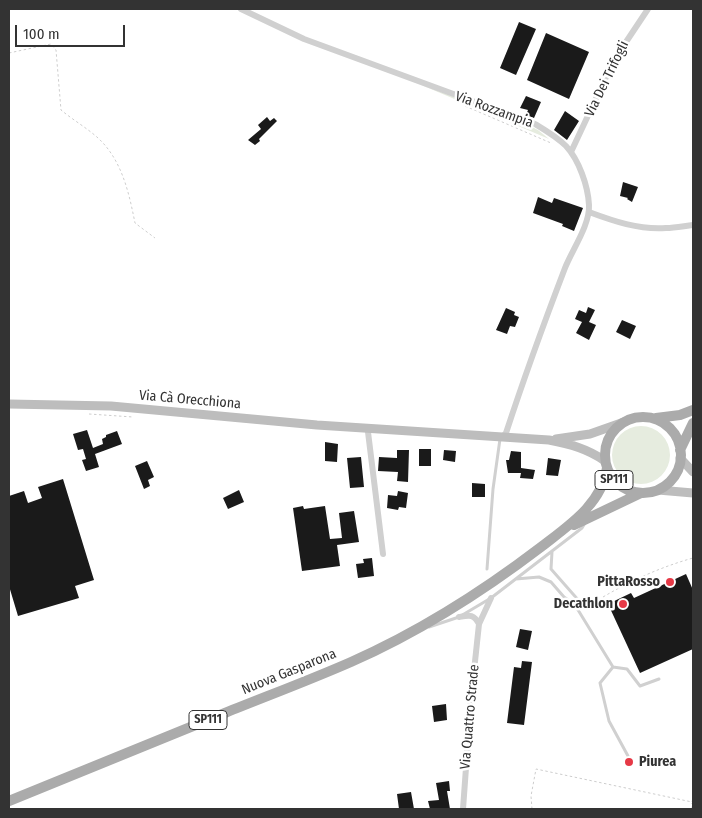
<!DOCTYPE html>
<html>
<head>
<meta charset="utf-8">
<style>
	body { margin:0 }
	#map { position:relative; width:702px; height:818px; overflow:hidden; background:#fff; font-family:"Fira Sans Condensed",sans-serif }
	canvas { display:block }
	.frame { position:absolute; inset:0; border:10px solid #333; pointer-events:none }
	.scale { position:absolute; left:15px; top:25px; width:110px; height:22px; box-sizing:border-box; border:2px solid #333; border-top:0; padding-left:6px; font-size:15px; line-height:18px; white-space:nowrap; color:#333; -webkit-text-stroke:4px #fff; paint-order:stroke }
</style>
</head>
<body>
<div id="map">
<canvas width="702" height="818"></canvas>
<div class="frame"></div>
<div class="scale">100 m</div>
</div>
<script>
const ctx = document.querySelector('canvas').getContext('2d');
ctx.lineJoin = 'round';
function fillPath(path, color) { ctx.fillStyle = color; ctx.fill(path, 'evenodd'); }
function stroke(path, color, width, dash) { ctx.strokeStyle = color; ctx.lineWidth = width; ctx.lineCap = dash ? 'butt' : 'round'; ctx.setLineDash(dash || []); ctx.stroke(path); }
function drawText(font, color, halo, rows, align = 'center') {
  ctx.font = font + ' "Fira Sans Condensed",sans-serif'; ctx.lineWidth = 5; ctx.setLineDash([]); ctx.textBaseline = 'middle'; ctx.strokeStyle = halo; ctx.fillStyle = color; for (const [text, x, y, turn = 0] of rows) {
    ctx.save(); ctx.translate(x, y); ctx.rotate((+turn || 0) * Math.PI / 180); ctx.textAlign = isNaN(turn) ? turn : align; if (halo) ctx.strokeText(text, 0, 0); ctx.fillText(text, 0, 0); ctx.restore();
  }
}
const green = new Path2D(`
	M419,84L524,123L538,130L549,139Z
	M612 455a29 29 0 1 1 58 0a29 29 0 1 1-58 0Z`);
const building = new Path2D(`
	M519,22L536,29L516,75L500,68Z
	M546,33L589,52L569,99L527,80Z
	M526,96L541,102L534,118L526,115L528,110L520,108Z
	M565,111L579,121L567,140L554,130Z
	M267,117L270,121L274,118L277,121L259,139L260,141L255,145L248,140L261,129L258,125Z
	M623,182L638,187L632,202L627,199L628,198L620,196Z
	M538,197L552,203L554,198L583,208L574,231L562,226L563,224L533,213Z
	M588,307L595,310L589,322L596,325L589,340L576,333L582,322L575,319L579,310L586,313Z
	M506,308L515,312L514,315L519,317L515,327L510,326L507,334L496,330Z
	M622,320L636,326L630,339L616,332Z
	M87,430L93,448L103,444L102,439L106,437V435L117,431L122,444L95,454L99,467L86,471L82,460L86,459L83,449L78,450L73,434Z
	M325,442L338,444L337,462L325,461Z
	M419,449H431V466H419Z
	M397,450H409L408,482L397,481L398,472L378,471L379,457L397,458Z
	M444,450L456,451L455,462L443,460Z
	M511,451L521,452V468L535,470L533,479L520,478L521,473H508L506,460H509Z
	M361,457L364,487L350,488L347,458Z
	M548,458L561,460L558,476L546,475Z
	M147,461L154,477L148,480L150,486L144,489L135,466Z
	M63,479L94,580L75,586L79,598L18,616L9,586V496L24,491L28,503L42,498L38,487Z
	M472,483L485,484V497H472Z
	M239,490L244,502L228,509L223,498Z
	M398,491L408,493L406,508L399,507L398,510L387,508L388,495L397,496Z
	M303,506L304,509L325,506L330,539L342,538L339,513L354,511L359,542L337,545L340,566L302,571L293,508Z
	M372,558L374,576L358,578L356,564L364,563L363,559Z
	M686,574L693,590V649L640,673L608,604L631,593L634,598Z
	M520,629L532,631L528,650L516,647Z
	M522,661L532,662L524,725L507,723L514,667L521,668Z
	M446,704L447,720L434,722L432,706Z
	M449,781L450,791H447L450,809H430L428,801L439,800L436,783Z
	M411,792L414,809H399L397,794Z`);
const path = new Path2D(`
	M9,53L51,44L56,50L61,110C73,120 87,128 98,138C122,160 129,193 135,223L155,238
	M465,106L551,143
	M89,414L133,417
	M603,597C632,580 661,567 693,558
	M532,809L531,796L536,769L692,802L693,798
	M692,809V803`);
const lane = new Path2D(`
	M552,552L551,569L580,602L575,605
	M487,569L493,489L500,439
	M516,579L539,577L551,582L564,597L575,605L613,667L627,669L640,686L659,679
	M429,627L459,617L491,598L582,528L585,523
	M613,667L600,683L609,721L628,756`);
const street = new Path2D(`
	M241,9L304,39L535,124C545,130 557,137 566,146C579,160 588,186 589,205C590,225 572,250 565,268C544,323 524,378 506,433L502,437
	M571,152L614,60L648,9
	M589,212C613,221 639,230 666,228C675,228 684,226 693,225
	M369,428L368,432L383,554
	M459,617C470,615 474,614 479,624
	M463,809L471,699L479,624L491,598`);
const secondary = new Path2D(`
	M9,404L111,406L317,425L549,440C570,444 588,449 605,461
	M556,439L590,434L624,422
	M680,458L693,472
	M658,490L693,493`);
const primary = new Path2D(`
	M605 455a38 38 0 1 1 76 0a38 38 0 1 1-76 0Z
	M656,418L680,415L693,410
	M680,450L693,423
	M574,525L641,493
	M9,801C81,772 153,742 225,713C267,696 310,680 351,662C419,632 482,592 541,547C568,526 602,504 607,468`);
const markers = [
	[670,582,5,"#e63946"],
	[623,604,5,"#e63946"],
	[629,762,5,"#e63946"]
];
const shields = [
	[614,480,38],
	[208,720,38]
];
const shieldNames = [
	["SP111",614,480],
	["SP111",208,720]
];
const streetNames = [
	["Via Dei Trifogli",607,79,-64],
	["Via Rozzampia",494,110,20],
	["Via Cà Orecchiona",190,400,5],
	["Nuova Gasparona",289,672,-22],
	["Via Quattro Strade",470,717,-85]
];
const poiNames = [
	["PittaRosso",660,582],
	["Decathlon",613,604],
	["Piurea",639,762,"left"]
];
fillPath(green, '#e6ecdf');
fillPath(building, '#1a1a1a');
stroke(path, '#cdcdcd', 1, [2.5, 2.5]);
stroke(lane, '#d0d0d0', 3);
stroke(street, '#d0d0d0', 6);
stroke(secondary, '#bdbdbd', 9);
stroke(primary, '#ababab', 10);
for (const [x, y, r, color] of markers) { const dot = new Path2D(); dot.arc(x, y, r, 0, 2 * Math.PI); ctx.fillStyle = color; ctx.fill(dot); stroke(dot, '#fff', 2); }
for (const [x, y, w] of shields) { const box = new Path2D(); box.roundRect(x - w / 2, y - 9.5, w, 19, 4); ctx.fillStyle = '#fff'; ctx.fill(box); stroke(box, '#333', 1); }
drawText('bold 12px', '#333', null, shieldNames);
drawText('14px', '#333', '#fff', streetNames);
drawText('bold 14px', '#333', '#fff', poiNames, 'right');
</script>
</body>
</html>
